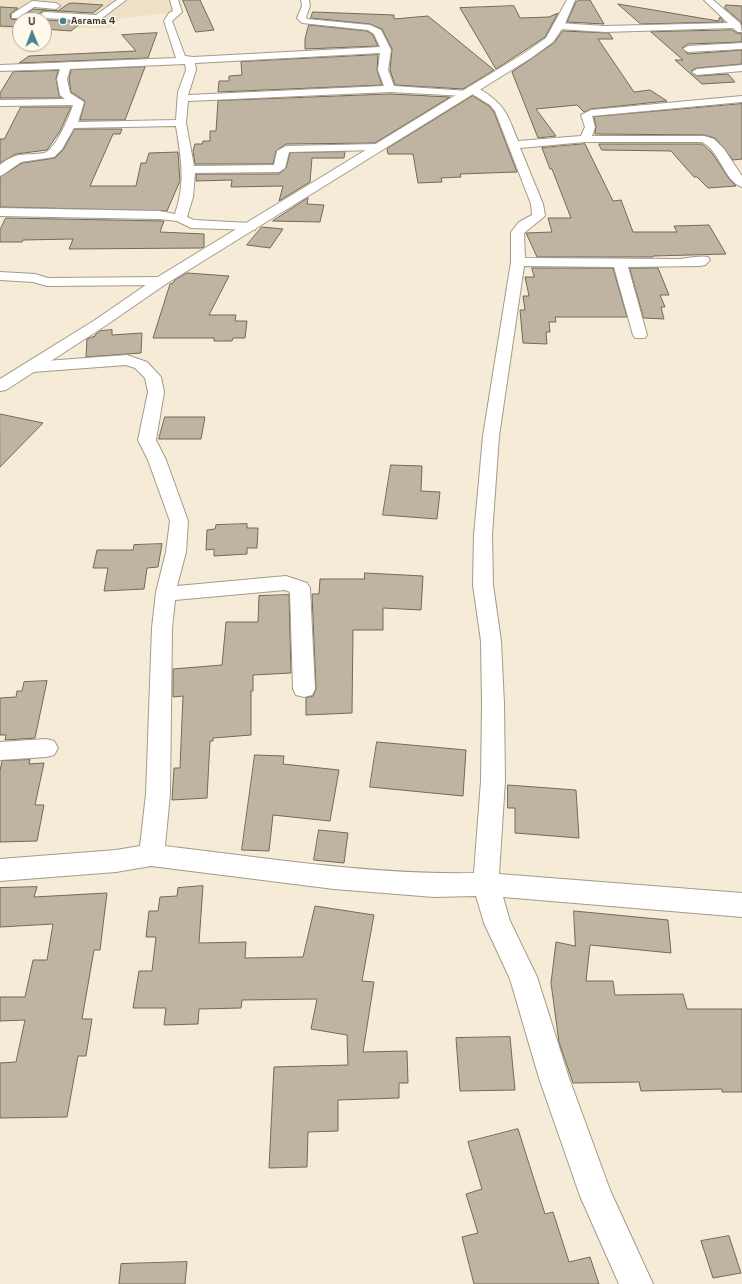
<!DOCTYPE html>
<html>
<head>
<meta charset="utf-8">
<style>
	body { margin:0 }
	#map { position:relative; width:742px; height:1284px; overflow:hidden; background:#f5ebd7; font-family:"Space Grotesk",sans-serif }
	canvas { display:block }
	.north { position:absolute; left:12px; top:12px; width:40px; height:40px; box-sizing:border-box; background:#fff9ec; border:1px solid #b1aba0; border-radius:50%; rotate:359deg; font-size:11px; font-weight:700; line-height:16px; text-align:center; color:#3b372f }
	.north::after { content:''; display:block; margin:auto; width:14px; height:18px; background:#428695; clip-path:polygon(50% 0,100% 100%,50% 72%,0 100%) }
</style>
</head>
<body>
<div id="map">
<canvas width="742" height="1284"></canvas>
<div class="north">U</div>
</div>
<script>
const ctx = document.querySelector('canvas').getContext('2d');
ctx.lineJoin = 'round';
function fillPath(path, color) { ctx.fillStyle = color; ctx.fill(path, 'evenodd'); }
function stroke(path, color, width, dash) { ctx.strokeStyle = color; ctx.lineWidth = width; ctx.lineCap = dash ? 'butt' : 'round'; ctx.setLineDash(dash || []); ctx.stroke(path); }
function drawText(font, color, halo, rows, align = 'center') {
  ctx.font = font + ' "Space Grotesk",sans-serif'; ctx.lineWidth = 3; ctx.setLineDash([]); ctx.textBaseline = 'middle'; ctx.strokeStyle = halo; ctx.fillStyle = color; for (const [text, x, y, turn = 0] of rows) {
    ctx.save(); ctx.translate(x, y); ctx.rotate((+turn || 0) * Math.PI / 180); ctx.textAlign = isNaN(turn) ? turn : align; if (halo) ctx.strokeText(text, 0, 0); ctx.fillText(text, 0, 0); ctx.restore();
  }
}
const built = new Path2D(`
	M0,0H181L183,12L122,18L111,28H44V20H20V29H0Z`);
const building = new Path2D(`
	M183,0H200L214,30L196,32Z
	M579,0H590L604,24L567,22L576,2Z
	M73,3L103,5L93,13L44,10L39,14V16L44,20L82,22L71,31L44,29V20H20V27L0,26V7L18,8L10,14L11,19L18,20L33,9L58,11L68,4Z
	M618,4L718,21L720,17L724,22L641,24Z
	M726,5L742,6V25L741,22L725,8Z
	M514,6L520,18L549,17L558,13L545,37L496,69L460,8Z
	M313,12L394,15V19L428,16L494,70L463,89L395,85L390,70L392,49L382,29L370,24L311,18Z
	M309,25L367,31L373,35L378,46L305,49V39Z
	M732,30L737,33L742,34V42L688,44L682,48L688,54L742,50V64L697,68L691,71L697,76L728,74L735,82L702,84L675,60H683L651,32Z
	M563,31L609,33L613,39H598L634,92L650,90L667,101L591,109L584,112L577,105L536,109L556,136L538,138L512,72L554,43Z
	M157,33L148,58L19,63L29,56L136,51L122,35Z
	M378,55L377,70L382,85L218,92L219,81H229V76L242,75L241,62Z
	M145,67L125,120H80L85,101L71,92L69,79L71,70Z
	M58,71L56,79L59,95L61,98H0V93L13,72Z
	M390,94L450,97L375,143L286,144L276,151L273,164H195L193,151L195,144H202L203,141H210V131H216L218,101Z
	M473,96L489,106L494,112L517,172L460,174L461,177L441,178L442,182L418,183L413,154H388L387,149Z
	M742,104V159L733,160L715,138L704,135L595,134V133L596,127L594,117Z
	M21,107H71L60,131L47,150L16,154L0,163V139H4Z
	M75,129H122L120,134H113L90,186H136L141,163H146L149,153L178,152L180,181L167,211L0,207V177L22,163L55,158L63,150Z
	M585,144L613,201L621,200L633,232H677L674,226L709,225L726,254L653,256V257H537L526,233L552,232L548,218H571L552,169H550L542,148Z
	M599,144H702L712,153L730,180L736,186L708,188L697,177H694L671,151L602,150Z
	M345,152L344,158H312L310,182L279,201L283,186L231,187L232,180L196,181V174H279L286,168L290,153Z
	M308,198L307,204L324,205L320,222L273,221Z
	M6,218L164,221L160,232L204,234V247L201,248L69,249L73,239L23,240L22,242H0V230Z
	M262,227L283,229L270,248L247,245Z
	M532,268H613L627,317H555L556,322H549L550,332H546L547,344L523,343L520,310H525L523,296H529L525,277H534Z
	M630,268H658L669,295H660L665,307H661L664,319L644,318Z
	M187,273L229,276L209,315H236L235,321H247L245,338H233L232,341H214V338H153L170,284L173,283L175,280Z
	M112,330V335L142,333L141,353L86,357L87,339L95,336L96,334L100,331Z
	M0,414L43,423L0,467Z
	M165,417H205L201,439H159Z
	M391,465L422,466L421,491L440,492L437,519L383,515Z
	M247,524V528H258L257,548H247V554L214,556V549L206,550L207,530L215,529L216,525Z
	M162,544L158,567L147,568L144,589L104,591L108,568H93L97,550H133L134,545Z
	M365,573L423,576L421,610L383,608V630H353L352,713L306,715V698L313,696L316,689L312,594H319L320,579H364Z
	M289,595L291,673L253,675V691H251V735L213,738V741H210L207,798L172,800L174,768H180L183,696L173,697V669L222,665L226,622H258L259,596Z
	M47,681L35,738L5,740L6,735H0V698L16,697L17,691H22L24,682Z
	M377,742L466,750L463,796L370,787Z
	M255,755L284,756L283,764L339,770L330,821L273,815L269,851L242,850Z
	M30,760L29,764L44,763L35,805H44L37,841L0,842V771L2,761Z
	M508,785L576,790L579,838L515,833V808H508Z
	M319,830L348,833L344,863L314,860Z
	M203,886L199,943L246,942L245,958L303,957L315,906L374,915L362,981L374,982L363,1052L407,1051L408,1083H399V1098L338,1100V1131L308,1132L307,1167L269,1168L274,1067L348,1065L347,1035L311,1029L317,999L242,1000L241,1008L199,1009L198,1024L164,1025L166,1008H133L139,971H152L156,937H146L149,911H158L160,897L177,896L178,888Z
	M37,887L34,897L107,893L100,950H94L82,1019H92L86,1056H78L67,1117L0,1118V1063L16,1062L25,1020L0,1021V997H25L33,960H47L53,924L0,927V888Z
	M574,911L668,920L671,953L590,945L586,981H613L615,995L683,994L687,1009H742V1092H722V1089L641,1091L639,1082L573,1083L559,1042L551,983L556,942L575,946Z
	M510,1037L515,1090L460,1091L456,1038Z
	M518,1129L545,1214L553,1212L569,1262L590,1257L599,1284H474L462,1237L478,1233L466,1194L482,1189L468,1142Z
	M729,1236L741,1273L713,1278L701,1241Z
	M187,1262L185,1284H119L121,1264Z`);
const street = new Path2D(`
	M117,0H126L98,21L44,18L40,15L44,12L96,15Z
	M170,0H178L182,12L172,21L185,56L193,57L380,47L374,34L368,30L302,23L297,18L302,6L301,0H309L310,6L306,17L307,19L370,25L381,30L391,50L388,70L394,86L468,91V87C474,85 478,88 483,91C506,106 508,116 518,141L581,136L585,127L581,115L591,110L742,96V102L592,116L595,127L592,136H704L714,139L724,149L742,176V187C725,182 720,151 702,142H585L520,148L543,204L545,216L524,233L525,258L676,259C686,259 699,255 708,257L710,260L705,265L700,266L628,267L647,335L645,338H635L633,335L614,267L524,266L499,436L492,535L493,585L501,641L504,704L505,781L499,874L742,893V917L503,897L510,921L537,977L569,1078L610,1190L653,1284H619L580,1196L539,1078L510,979L484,923L476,896L434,897L334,889L151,866L116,872L0,881V859L116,850L140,846L146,794L152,628L156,592L166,552L170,521L148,460L138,440L148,392L145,378L135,368L126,365L32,372L26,370L24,367L26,364L32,362L127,355L147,362L161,377L164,392L156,440L166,460L188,521L186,552L177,586L286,576L307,583L310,588L315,689L312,695L304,697L296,695L293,689L290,592L285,590L175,600L172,628L170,794L165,846C267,858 370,875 474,873L481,781L482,704L481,641L473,585L474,535L483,436L511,262V232L519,222L532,215L531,204L495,111L490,105L469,92V95L465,96L390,92L188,101L186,123L194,166L274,165L277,151L286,146L377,144L383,147L377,150L289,152L285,168L279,172L195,173L193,197L187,217L194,220L250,223L256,227L255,230L191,228L177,221L159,219L0,216V208L159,211L175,214C186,181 181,159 176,126L74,128L62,149L54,157L21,162L4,174L0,176V165C17,151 26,156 44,153C55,151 70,115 73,105L0,106V100L65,99L60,95L57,79L60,69L0,71V65L176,58L164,21L169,13L173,11ZM380,53L378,70L384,86L188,95L196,70L195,63ZM185,64L186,70L178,92L176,120L78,122L84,102L70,93L67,79L70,69Z
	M704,0H713L740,23L742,32H738L733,28L605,32L559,29L555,26L559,23L605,26L728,23Z
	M32,1L56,3L60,6L56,9L34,7L18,18H12V14Z
	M742,43V49L688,52L683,49L688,46Z
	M742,65V71L697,75L692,72L697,69Z
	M0,272L35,274L48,278L161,277L166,278L168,281L166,284L161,285L47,286L33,282L0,280Z
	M46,739L54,741L58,748L54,755L46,757L0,760V742Z`);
const secondary = new Path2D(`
	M567,0H575L564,26L553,42L531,58L166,284L105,326L6,390L0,391V379L95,320L156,278L523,54L546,38Z`);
const markers = [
	[63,21,4,"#428695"]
];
const farPoinames = [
	["Asrama 4",71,21]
];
fillPath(built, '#eee0c4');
fillPath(building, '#beb4a1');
stroke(building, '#726957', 1);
stroke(street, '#a49b88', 2);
stroke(secondary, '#a49b88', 2);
fillPath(street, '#fff');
fillPath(secondary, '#fff');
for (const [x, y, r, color] of markers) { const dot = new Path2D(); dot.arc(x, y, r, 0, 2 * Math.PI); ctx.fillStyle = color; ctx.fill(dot); stroke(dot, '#fff9ec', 1.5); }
drawText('bold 10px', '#3b372f', '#fff9ec', farPoinames, 'left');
</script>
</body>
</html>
